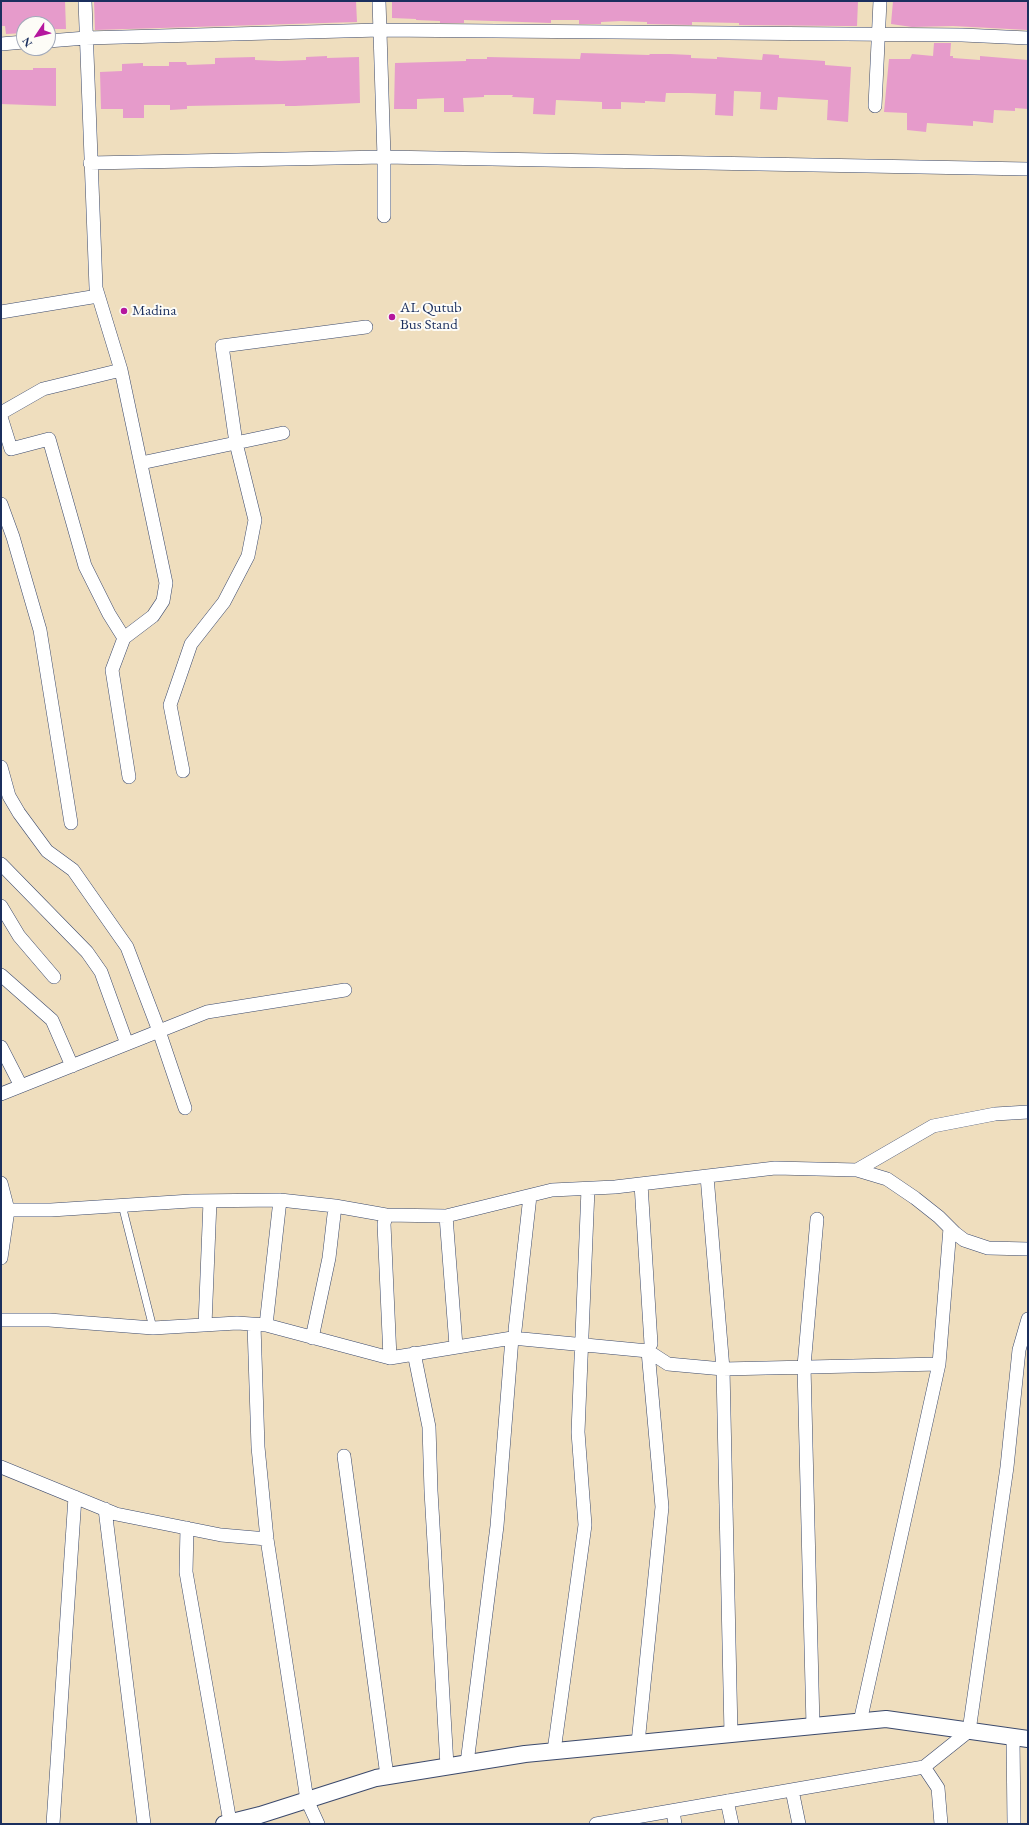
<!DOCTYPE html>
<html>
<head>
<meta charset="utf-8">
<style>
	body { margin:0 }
	#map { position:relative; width:1029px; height:1825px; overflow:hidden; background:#efdebe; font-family:"EB Garamond",serif }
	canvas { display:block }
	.frame { position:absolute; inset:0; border:2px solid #1b2f5e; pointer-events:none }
	.north { position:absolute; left:16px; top:16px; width:40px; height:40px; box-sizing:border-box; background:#fdfcf7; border:1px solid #a3aaba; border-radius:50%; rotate:235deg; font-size:11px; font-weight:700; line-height:16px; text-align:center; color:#1b2f5e }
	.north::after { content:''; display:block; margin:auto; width:14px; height:18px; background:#b5179e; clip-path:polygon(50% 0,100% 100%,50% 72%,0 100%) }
</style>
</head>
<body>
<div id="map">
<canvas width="1029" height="1825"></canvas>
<div class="frame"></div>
<div class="north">N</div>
</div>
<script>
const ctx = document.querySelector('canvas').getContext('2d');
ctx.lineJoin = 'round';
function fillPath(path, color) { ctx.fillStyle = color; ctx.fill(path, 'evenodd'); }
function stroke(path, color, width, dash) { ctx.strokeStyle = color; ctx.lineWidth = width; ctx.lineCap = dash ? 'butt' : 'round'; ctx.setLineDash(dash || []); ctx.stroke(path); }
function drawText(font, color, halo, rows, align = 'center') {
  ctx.font = font + ' "EB Garamond",serif'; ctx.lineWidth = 4; ctx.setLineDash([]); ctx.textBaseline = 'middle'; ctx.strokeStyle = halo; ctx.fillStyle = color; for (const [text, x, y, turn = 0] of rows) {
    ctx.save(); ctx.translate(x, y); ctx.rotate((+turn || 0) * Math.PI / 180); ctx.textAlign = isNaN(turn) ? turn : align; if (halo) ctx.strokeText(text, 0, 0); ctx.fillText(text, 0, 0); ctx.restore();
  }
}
const building = new Path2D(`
	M1,1H65L66,29H48V24H24V33L6,34L5,26H1Z
	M94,1H356L357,22L95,30Z
	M392,1H858L857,26H844L739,25V23L692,22V25L647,24V22L621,21L601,22V24H579V20H551V23L464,20V23H440V21L416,20V19L392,18Z
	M893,1H1028V30L953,26L912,27L891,24Z
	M934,43H951L950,56H953V58L980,60V56L1028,60V109L1015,108V111L994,110L993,123L973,121V126L927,123L926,132L907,130V113L884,112L889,59H910L912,54L933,56Z
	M581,53L649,55L650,54H670L691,55V58L717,59V57L762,60L763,54L779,55V58L825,61V65L851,67L848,122L827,120L828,100L778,97L777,110L760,109L761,92L734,91L733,116L715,115L716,94L689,93H666L665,102L645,101V103L621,102V109H602V102L556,100L555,115L533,114L534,98L512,97L513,95H484V97L463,98L464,112H444V98L417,99V109H394L395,63L466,61V59H487V57L580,59Z
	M327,56V58L359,57L360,103L295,106H285V104L187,106V109L170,110V105H144V118H123V109H101L100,72L122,71V64L143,63V66H169V62H186L187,65L215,64V58L255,57V60L279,61L306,60V57Z
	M33,68H56V106L1,104V70H33Z`);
const service = new Path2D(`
	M122,1205L153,1328`);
const minor = new Path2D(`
	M85,1L96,288L121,370L166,583L163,601L153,616L124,638L112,670L129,777
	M379,1L384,157V216
	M48,41L86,38L380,30L962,35L1028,38
	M1,44L24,42
	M875,106L880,1
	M90,163L384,157L1028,169
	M1,312L98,296
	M1,413L43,389L121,370
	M1,417L11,449L49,439L85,566L109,614L124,638
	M141,463L283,433
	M1,504L13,537L40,630L71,823
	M1,767L9,796L19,813L47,851L73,870L127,947L159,1031L185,1108
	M183,771L170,705L191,644L224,602L248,556L255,520L236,443L222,346L366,327
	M1,864L87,952L101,972L127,1044
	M1,906L19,936L54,977
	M1,975L52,1020L72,1066
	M1,1047L21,1086
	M1,1094L207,1012L345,990
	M857,1170L933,1126L995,1114L1028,1112
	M707,1176L723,1369L731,1734
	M1,1183L8,1210L1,1258
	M641,1184L651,1344
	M8,1210H51L191,1201L280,1200L335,1206L386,1215L446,1216L552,1190L615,1187L775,1168L857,1170L887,1179L915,1198L939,1217L955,1233L964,1240L988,1248L1028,1249
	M386,1215L384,1224L390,1358
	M446,1216L456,1346
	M1,1320H49L153,1328L237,1323L266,1325L390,1358L512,1338L648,1351L668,1364L723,1369L939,1364
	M205,1325L210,1201
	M254,1325L258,1447L267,1539L307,1800L318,1824
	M266,1325L280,1200
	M515,1330L530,1196
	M312,1338L329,1258L335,1206
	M414,1353L429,1427L431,1491L447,1766
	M344,1456L387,1776
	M1,1467L116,1514L221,1535L267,1539
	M105,1509L144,1824
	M187,1528L186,1572L230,1822
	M860,1722L939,1364L950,1228
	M813,1726L804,1366L817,1219
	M1013,1737L1014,1824
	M638,1743L662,1507L648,1351
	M554,1751L585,1525L578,1432L588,1189
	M467,1763L497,1526L512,1338
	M924,1767L938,1788L941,1824
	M792,1790L799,1824
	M727,1801L732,1824
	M673,1811L675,1824
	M53,1824L75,1497
	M596,1824L924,1767L969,1731L1007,1467L1019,1350L1028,1319`);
const tertiary = new Path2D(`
	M224,1824L260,1815L376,1778L525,1754L886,1719L1028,1739`);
const markers = [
	[124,311,4,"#b5179e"],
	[392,317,4,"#b5179e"]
];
const poiNames = [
	["AL Qutub",400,308],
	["Bus Stand",400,325],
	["Madina",132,311]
];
fillPath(building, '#e69bcb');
stroke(service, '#3b496c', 8);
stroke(minor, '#3b496c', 14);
stroke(tertiary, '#3b496c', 18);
stroke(service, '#fff', 7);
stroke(minor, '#fff', 13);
stroke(tertiary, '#fff', 16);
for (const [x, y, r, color] of markers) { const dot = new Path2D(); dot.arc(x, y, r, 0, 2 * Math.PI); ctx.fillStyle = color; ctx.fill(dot); stroke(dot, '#fdfcf7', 1.5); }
drawText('15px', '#1b2f5e', '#fdfcf7', poiNames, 'left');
</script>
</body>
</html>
